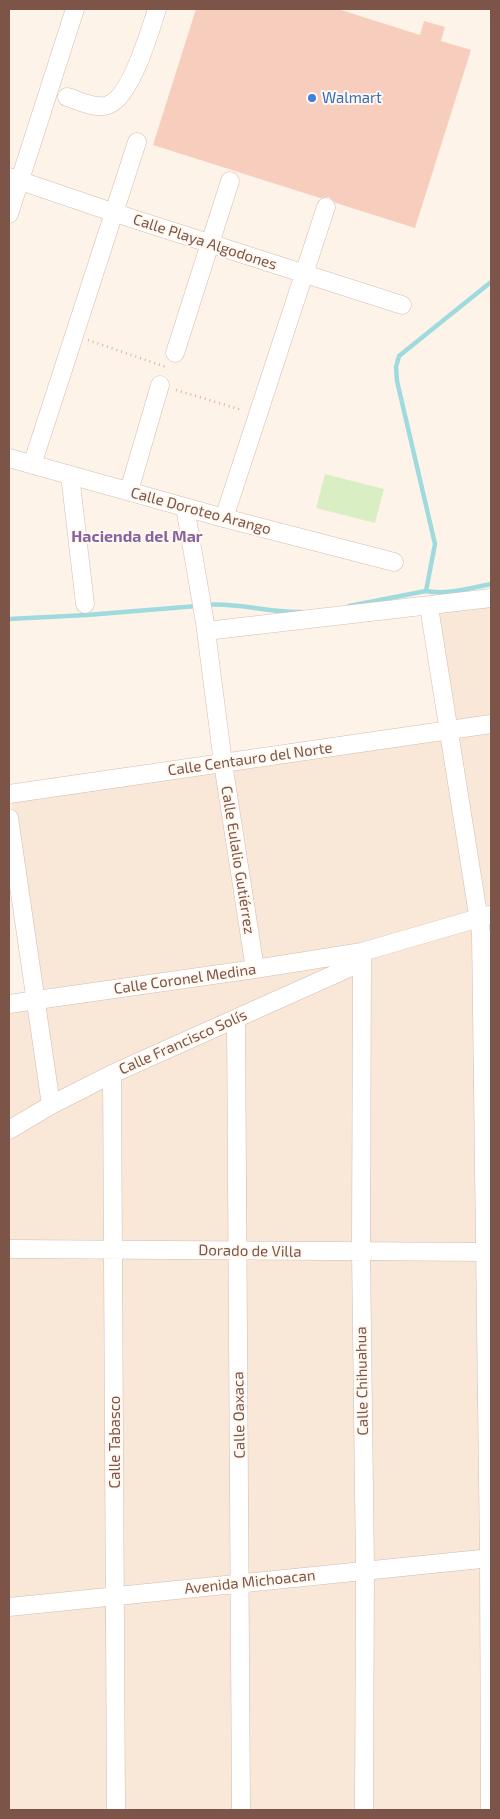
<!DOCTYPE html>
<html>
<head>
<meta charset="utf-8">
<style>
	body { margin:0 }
	#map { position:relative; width:500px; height:1819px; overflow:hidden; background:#fef3e8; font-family:"Exo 2",sans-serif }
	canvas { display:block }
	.frame { position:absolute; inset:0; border:10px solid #7c5548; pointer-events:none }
</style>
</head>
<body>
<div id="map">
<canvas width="500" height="1819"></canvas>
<div class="frame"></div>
</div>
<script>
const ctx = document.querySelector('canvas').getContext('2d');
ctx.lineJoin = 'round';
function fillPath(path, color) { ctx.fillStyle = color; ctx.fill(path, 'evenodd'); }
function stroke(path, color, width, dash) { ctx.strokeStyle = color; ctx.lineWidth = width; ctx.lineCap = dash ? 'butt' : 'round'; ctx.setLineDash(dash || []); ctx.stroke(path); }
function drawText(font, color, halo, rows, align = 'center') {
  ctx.font = font + ' "Exo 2",sans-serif'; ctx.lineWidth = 4; ctx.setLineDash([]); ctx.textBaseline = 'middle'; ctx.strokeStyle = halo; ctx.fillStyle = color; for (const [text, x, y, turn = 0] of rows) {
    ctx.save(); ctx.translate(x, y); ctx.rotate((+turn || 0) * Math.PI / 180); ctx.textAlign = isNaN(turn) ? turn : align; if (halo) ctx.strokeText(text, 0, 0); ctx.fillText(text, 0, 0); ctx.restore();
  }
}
const residential = new Path2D(`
	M491,603V719L454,724L434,611Z
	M491,729V908L484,911L455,734Z
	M445,735L474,915L361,947L258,964L229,768Z
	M219,769L249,965L40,995L11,798Z
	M476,925L479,1247H366L367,955Z
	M358,958L55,1097L42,1005Z
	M357,970L356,1247L242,1246L241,1022Z
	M32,1006L46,1103L9,1124V1009Z
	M231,1026L232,1246L118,1245L117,1077Z
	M107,1083V1245L9,1244V1136Z
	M9,1254L108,1256L110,1591L9,1601Z
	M118,1255H232L235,1579L121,1590Z
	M242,1255L356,1257L360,1566L245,1578Z
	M366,1257L479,1258L483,1554L370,1564Z
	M483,1564L485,1810H369L370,1575Z
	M359,1576V1810H246L245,1588Z
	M235,1589L236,1810H121V1600Z
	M111,1601V1810H9V1612Z`);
const green = new Path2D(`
	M325,474L384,489L375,523L316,508Z`);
const stream = new Path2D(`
	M426,591C447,595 471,588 491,584
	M205,605C237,602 269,613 301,612
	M349,606L426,591L435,544L397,381L396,367L399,356L491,282
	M9,619L87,615L197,606`);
const building = new Path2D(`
	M196,9H338L420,35L424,21L445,27L441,41L471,50L415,228L336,203L329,197L320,198L153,145Z`);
const path = new Path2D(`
	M88,340L166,367
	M176,390L242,410`);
const minor = new Path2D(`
	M67,97C78,100 96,110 108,105C131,97 150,31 157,9
	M9,177L115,213L402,305
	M9,214L75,9
	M175,353L230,181
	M9,458L224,518L394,562
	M32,465L137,142
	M70,475L85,604
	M129,491L160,385
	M185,507L205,623L223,763L255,969
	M224,518L326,207
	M429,607L481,933L489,1558L490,1810
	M206,631L491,598
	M9,794L491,724
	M9,818L51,1105
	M362,952L361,1252L365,1570L364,1810
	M9,1004L255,969L362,952L489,915
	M236,1019L241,1810
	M112,1074L116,1810
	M9,1130L51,1105L112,1074L362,962
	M9,1249L491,1252
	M9,1607L491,1558`);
const markers = [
	[312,98,5,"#3f7fe0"]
];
const shopNames = [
	["Walmart",322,98]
];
const streetNames = [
	["Calle Playa Algodones",205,242,18],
	["Calle Doroteo Arango",201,511,15],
	["Calle Centauro del Norte",250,759,-8],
	["Calle Eulalio Gutiérrez",238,860,81],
	["Calle Coronel Medina",185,979,-8],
	["Calle Francisco Solís",183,1042,-24],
	["Dorado de Villa",250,1251,1],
	["Calle Chihuahua",362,1381,-91],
	["Calle Oaxaca",239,1415,-91],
	["Calle Tabasco",115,1442,-90],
	["Avenida Michoacan",250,1582,-6]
];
const neighbourhoodNames = [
	["Hacienda del Mar",137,537]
];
fillPath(residential, '#f9e7d8');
fillPath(green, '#daeec4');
stroke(stream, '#9fdbde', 4.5);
fillPath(building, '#f7cebd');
stroke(minor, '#d5bcaf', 19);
stroke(path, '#ddb09f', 2.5, [1, 4]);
stroke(minor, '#fff', 18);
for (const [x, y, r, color] of markers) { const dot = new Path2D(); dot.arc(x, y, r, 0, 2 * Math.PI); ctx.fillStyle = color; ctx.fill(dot); stroke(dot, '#fff8f0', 2); }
drawText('15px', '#366cbe', '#fff8f0', shopNames, 'left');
drawText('15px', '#7c5548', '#fff8f0', streetNames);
drawText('bold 16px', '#85649f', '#fff8f0', neighbourhoodNames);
</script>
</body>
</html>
